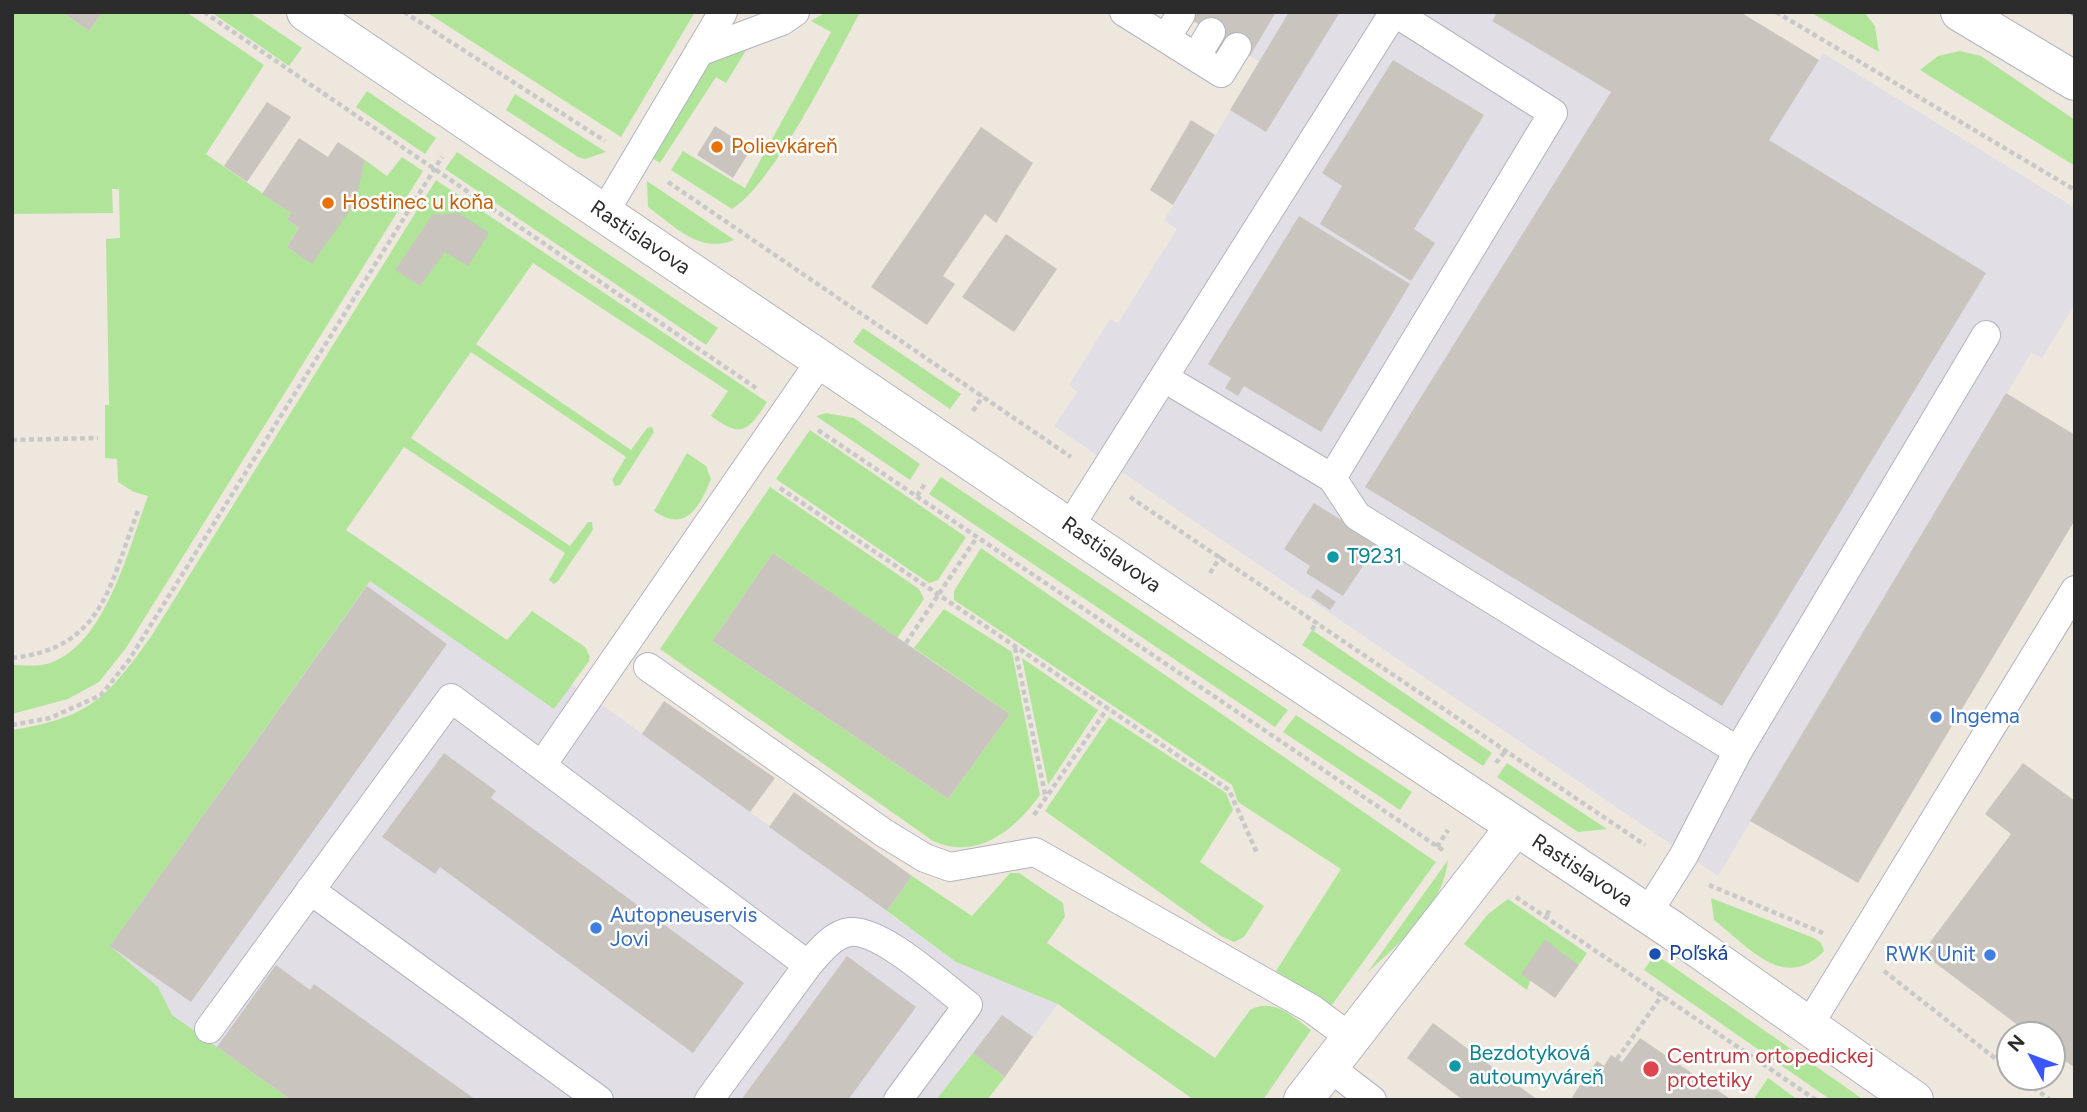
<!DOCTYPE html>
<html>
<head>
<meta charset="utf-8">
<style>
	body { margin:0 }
	#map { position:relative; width:2087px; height:1112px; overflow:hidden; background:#eee7de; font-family:Figtree,sans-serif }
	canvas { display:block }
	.frame { position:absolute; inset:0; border:14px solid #2c2c2c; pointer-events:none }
	.north { position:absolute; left:1996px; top:1021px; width:70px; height:70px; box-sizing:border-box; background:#fff; border:2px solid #ababab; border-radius:50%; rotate:311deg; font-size:19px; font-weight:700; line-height:28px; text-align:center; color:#2c2c2c }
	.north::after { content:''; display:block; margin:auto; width:24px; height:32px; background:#3a56fe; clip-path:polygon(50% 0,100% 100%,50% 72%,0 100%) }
</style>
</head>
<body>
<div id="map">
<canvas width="2087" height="1112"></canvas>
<div class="frame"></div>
<div class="north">N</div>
</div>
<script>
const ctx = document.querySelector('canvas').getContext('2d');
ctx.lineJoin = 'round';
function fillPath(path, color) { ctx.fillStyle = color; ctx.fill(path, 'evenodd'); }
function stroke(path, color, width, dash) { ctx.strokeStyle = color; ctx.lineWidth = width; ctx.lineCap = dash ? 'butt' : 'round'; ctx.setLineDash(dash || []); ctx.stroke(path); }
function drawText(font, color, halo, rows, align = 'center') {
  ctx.font = font + ' Figtree,sans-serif'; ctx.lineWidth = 5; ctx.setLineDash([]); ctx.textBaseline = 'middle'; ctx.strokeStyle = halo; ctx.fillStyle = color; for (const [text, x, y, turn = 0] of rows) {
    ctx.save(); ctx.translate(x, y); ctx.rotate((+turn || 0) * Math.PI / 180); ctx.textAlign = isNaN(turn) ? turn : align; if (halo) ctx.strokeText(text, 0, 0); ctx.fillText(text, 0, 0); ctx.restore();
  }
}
const industrial = new Path2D(`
	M1276,12H1740L1819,60L1823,53L2075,208V304L2042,358L2031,353L1718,876L1054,426L1077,392L1069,385L1110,319L1118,323L1177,229L1164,220L1260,62L1250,56Z
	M346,530L615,714L956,962L1058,1004L987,1100H121L68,990Z`);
const green = new Path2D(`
	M12,12H62L89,31L103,12H186L264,65L206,154L291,213L287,220L299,228L287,247L311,263L354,203L365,160L387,176L402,157L423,171L126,648L99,682L68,699L12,714V665C24,665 39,667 50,663C106,644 129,547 148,496L134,492L118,482L117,459L105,458V405H109L106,239L120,238L119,189H112L113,213L12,214Z
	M211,12H249L302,48L289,66Z
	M426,12H695L621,137Z
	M826,12H860C835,59 773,185 732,209L671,170L683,151L745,188L831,32L811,21Z
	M1810,12H1864L1875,26L1879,52Z
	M753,39L726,83L716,77L660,163L649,156L711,58Z
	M1960,51L1981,56L2075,120V166L1920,70L1938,56Z
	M367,91L436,138L425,154L356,107Z
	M515,94L606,152L585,159L578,157L506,110Z
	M457,152L718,328L706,345L445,169Z
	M436,180L767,402C748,431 742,439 711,416L728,391L533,263L476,344L631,450L647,428L652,427L654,432L620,485L615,486L612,480L626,457L471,352L411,438L570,546L588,522H592L593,530L558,581L554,584L549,580L565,553L404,447L346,530L507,640L532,611L585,647L590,657L589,661L554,709L370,581L110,946L158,987L172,1015L291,1100H12V730C90,718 108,697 152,635Z
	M647,181L730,237L734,240C699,254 676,227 648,207Z
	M863,328L961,394L950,409L853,342Z
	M826,413L854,418L920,464L910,480L816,416Z
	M810,430L966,537L938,580L929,583L776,479Z
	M687,453L706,466L711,479C699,508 686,533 654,511Z
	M941,477L1288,710L1275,727L929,494Z
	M770,487L919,589L924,599L897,638L773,553L712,641L948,799L1010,714L914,648L944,609L1012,652L1040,795C1015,830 977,861 933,841L660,649Z
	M981,548L1436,862L1331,1006L1276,971L1341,869L1238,802L1232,785L954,600V591Z
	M1312,630L1492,753L1483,766L1302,645Z
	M1022,658L1098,710L1048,785Z
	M1296,715L1412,792L1400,810L1283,732Z
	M1109,717L1226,793L1233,810L1200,862L1264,906L1244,937L1234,942L1221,936L1045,811Z
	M1507,763L1607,829L1578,832L1497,777Z
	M1448,860C1443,908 1400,942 1367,973Z
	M1010,873H1019L1063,903L1065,917L1047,943L1215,1058L1250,1010C1274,997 1293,1017 1311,1030L1263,1100H1194L1058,1004L956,962L887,911L912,876L972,916Z
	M1711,898L1814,938L1821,943L1824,951C1784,993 1748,946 1714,920Z
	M1508,899L1587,953L1579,965L1545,941L1527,990L1464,944L1488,914Z
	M1655,954L1864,1100H1831L1644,970Z
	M973,1053L1005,1077L987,1100H936Z
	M1768,1078L1798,1100H1753Z`);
const building = new Path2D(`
	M62,12H103L89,31Z
	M1179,12H1276L1250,56Z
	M1289,12H1340L1266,132L1230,110Z
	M1490,12H1740L1819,60L1769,140L1986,273L1722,706L1365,487L1611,92L1492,21L1496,15Z
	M1393,60L1484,115L1414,229L1435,243L1411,281L1320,224L1342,186L1322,173Z
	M267,102L291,117L247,182L224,166Z
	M1191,120L1215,135L1173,205L1150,190Z
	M715,126L751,149L733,178L697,155Z
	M981,127L1033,163L996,223L985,214L943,276L955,284L927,325L871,287Z
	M299,138L328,157L338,142L365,160L355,203L312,264L287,247L299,228L287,220L291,213L262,194Z
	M459,213L489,233L468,266L445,252L420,286L395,270L432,215Z
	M1299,216L1410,284L1321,432L1244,386L1238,396L1225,388L1231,378L1208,364Z
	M1006,234L1057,269L1014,332L962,297Z
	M2006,393L2075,435V520L1858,883L1750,821Z
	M1314,503L1378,543L1343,596L1306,573L1310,566L1284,549Z
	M773,553L1010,714L948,799L712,641Z
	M367,586L447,644L191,1002L110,946Z
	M1317,589L1336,602L1330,610L1311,597Z
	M664,701L775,778L750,812L642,734Z
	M444,753L496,791L491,798L744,983L693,1053L440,867L435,874L382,837Z
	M2023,763L2075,801V1068L2052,1051V1035H2031L1922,953L2011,834L1985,814Z
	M794,792L912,876L887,911L769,827Z
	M1545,940L1579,965L1555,998L1521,974Z
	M847,956L916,1007L848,1100H741Z
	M276,965L310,990L314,984L476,1100H291L217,1047Z
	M1002,1015L1033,1037L1005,1077L973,1053Z
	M1433,1023L1502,1074L1538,1100H1463L1407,1058Z
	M1640,1038L1714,1088L1732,1100H1577L1572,1097L1597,1061L1604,1066L1611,1055L1622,1062Z`);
const path = new Path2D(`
	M204,12L756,388
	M404,12L605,141
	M1776,12L2075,190
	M668,182L1071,457
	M973,411L983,396
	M818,430L1444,851
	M12,440L98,438
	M780,488L1229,790L1257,853
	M917,496L926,482
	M1130,497L1645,845
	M1210,573L1221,556
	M1312,630L1317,621
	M906,643L977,537
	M1015,648L1046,799
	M12,658C104,648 109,585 138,511
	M12,725L50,718L101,695L129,660L442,157
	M1496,763L1506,750
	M1034,815L1107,709
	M1437,847L1448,830
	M1709,885L1823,933
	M1516,897L1816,1100
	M1547,915L1550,909
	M1884,971L2010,1070
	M1617,1059L1663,994
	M2020,1077L2050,1100`);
const lane = new Path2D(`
	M1124,12L1221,73L1237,47
	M1166,38L1181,14
	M699,52L782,21L795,12
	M1196,57L1211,32
	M604,213L723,12
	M1332,478L1357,516L1738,751
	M1070,526L1394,12L1553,113L1332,478L1166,379
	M648,667L884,833L925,858L950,867L1035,852L1312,1009L1351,1038
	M542,765L821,360
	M310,890L599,1100
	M1647,914L1684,855L1738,751L1986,335
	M1809,1025L2075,590
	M209,1029L451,698L808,965
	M1329,1067L1372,1100
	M709,1100L808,965C819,952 833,934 850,932C882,929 942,986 968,1005L898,1100`);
const street = new Path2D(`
	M1303,1100L1515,827`);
const secondary = new Path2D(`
	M306,12L1188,608L1672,930L1914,1100
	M1960,12L2075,81`);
const tram = new Path2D(`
	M2068,12L2075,16`);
const markers = [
	[717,147,7,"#e8710a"],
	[328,203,7,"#e8710a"],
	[1333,557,7,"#0f9aa8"],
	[1936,717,7,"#3f7fe0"],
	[596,928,7,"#3f7fe0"],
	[1655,954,7,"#1a4fb4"],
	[1990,955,7,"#3f7fe0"],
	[1455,1066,7,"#0f9aa8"],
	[1651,1069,9,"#e0444e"]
];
const foodNames = [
	["Polievkáreň",731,147],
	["Hostinec u koňa",342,203]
];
const streetNames = [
	["Rastislavova",640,238,34],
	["Rastislavova",1111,555,35],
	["Rastislavova",1582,871,33]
];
const cultureNames = [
	["T9231",1347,557],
	["Bezdotyková",1469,1054],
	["autoumyváreň",1469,1078]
];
const shopNames = [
	["Ingema",1950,717],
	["Autopneuservis",610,916],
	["Jovi",610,940],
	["RWK Unit",1976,955,"right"]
];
const transitNames = [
	["Poľská",1669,954]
];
const healthNames = [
	["Centrum ortopedickej",1667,1057],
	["protetiky",1667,1081]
];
fillPath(industrial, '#e1dee6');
fillPath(green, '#b0e599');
fillPath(building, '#c9c4bd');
stroke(lane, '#b2b3bf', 30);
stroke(street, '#b2b3bf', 40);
stroke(secondary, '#b2b3bf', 40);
stroke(path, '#c8c8c8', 4.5, [5, 3.5]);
stroke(lane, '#fff', 28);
stroke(street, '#fff', 38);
stroke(secondary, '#fff', 38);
stroke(tram, '#a0a2b6', 2);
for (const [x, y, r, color] of markers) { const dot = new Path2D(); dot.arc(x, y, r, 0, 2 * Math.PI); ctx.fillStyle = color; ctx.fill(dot); stroke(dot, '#fff', 2.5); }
drawText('21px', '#c56008', '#fff', foodNames, 'left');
drawText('21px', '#2c2c2c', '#fff', streetNames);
drawText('21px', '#0d838f', '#fff', cultureNames, 'left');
drawText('21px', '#366cbe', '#fff', shopNames, 'left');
drawText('21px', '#164399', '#fff', transitNames, 'left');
drawText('21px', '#be3a42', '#fff', healthNames, 'left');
</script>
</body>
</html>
